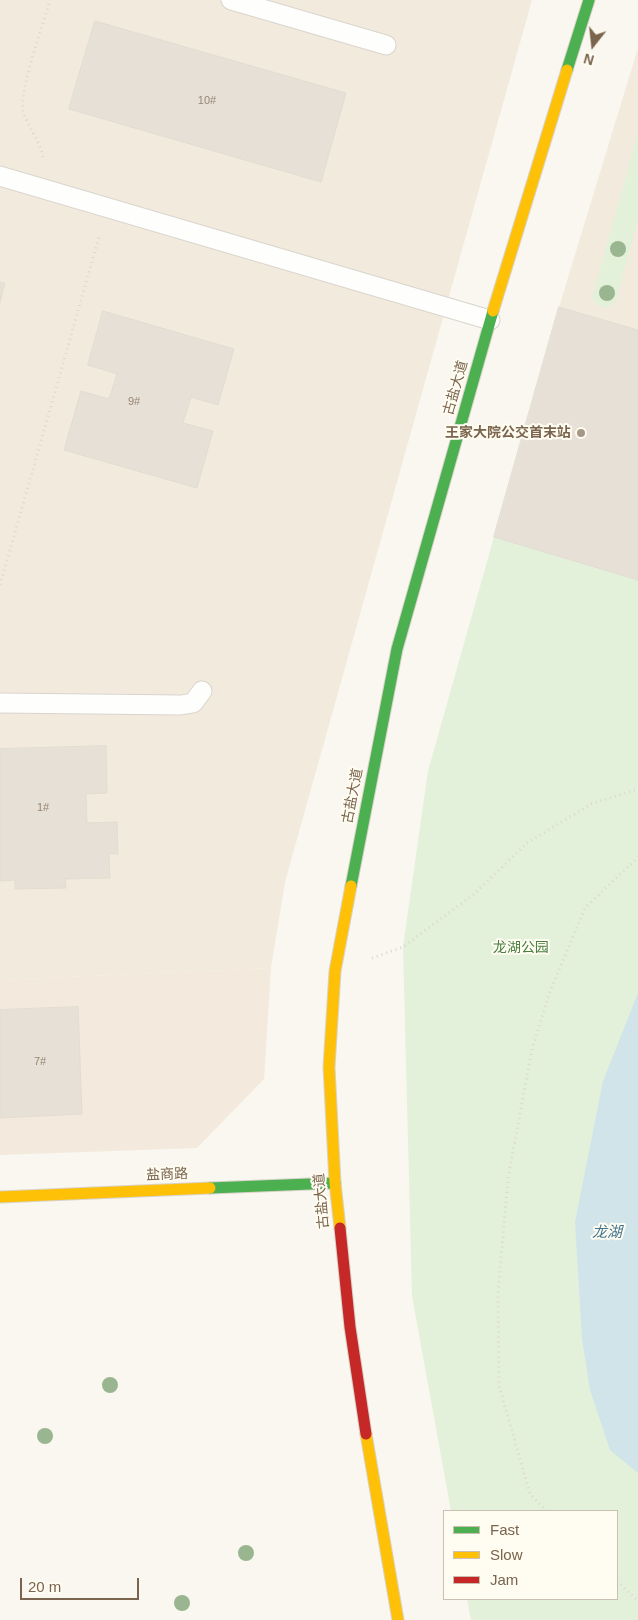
<!DOCTYPE html>
<html>
<head>
<meta charset="utf-8">
<style>
	body { margin:0 }
	#map { position:relative; width:638px; height:1620px; overflow:hidden; background:#f9f7ef; font-family:Helvetica,sans-serif }
	canvas { display:block }
	.legend { position:absolute; left:443px; top:1510px; width:175px; height:90px; box-sizing:border-box; background:#fffcf2; border:1px solid #cabfb0; margin:0; padding:6px 9px; list-style:none; font-size:15px; color:#7a644d }
	.legend li { display:flex; align-items:center; gap:10px; height:25px }
	.legend b { width:25px; border:1px solid #cabfb0 }
	.north { position:absolute; left:568px; top:20px; width:50px; height:50px; -webkit-text-stroke:4px #fffcf2; paint-order:stroke; rotate:196deg; font-size:14px; font-weight:700; line-height:20px; text-align:center; color:#7a644d }
	.north::after { content:''; display:block; margin:auto; width:18px; height:22px; background:#7a644d; clip-path:polygon(50% 0,100% 100%,50% 72%,0 100%) }
	.scale { position:absolute; left:20px; top:1578px; width:119px; height:22px; box-sizing:border-box; border:2px solid #7a644d; border-top:0; padding-left:6px; font-size:15px; line-height:18px; white-space:nowrap; color:#7a644d; -webkit-text-stroke:4px #fffcf2; paint-order:stroke }
</style>
</head>
<body>
<div id="map">
<canvas width="638" height="1620"></canvas>
<ul class="legend">
<li><b style="height:6px;background:#4caf50"></b>Fast</li>
<li><b style="height:6px;background:#ffc107"></b>Slow</li>
<li><b style="height:6px;background:#c62828"></b>Jam</li>
</ul>
<div class="north">N</div>
<div class="scale">20 m</div>
</div>
<script>
const ctx = document.querySelector('canvas').getContext('2d');
ctx.lineJoin = 'round';
function fillPath(path, color) { ctx.fillStyle = color; ctx.fill(path, 'evenodd'); }
function stroke(path, color, width, dash) { ctx.strokeStyle = color; ctx.lineWidth = width; ctx.lineCap = dash ? 'butt' : 'round'; ctx.setLineDash(dash || []); ctx.stroke(path); }
function drawText(font, color, halo, rows, align = 'center') {
  ctx.font = font + ' Helvetica,"Noto Sans SC",sans-serif'; ctx.lineWidth = 4; ctx.setLineDash([]); ctx.textBaseline = 'middle'; ctx.strokeStyle = halo; ctx.fillStyle = color; for (const [text, x, y, turn = 0] of rows) {
    ctx.save(); ctx.translate(x, y); ctx.rotate((+turn || 0) * Math.PI / 180); ctx.textAlign = isNaN(turn) ? turn : align; if (halo) ctx.strokeText(text, 0, 0); ctx.fillText(text, 0, 0); ctx.restore();
  }
}
const residential = new Path2D(`
	M0,0H532L285,882L271,968L0,980Z
	M638,48V330L559,307Z`);
const commercial = new Path2D(`
	M271,968L264,1079L197,1148L0,1155V980Z`);
const green = new Path2D(`
	M638,133V219L615,303L605,308L597,305L592,298Z
	M494,537L638,580V1620H471L467,1599H617V1511H451L412,1296L403,947L428,771Z`);
const water = new Path2D(`
	M638,993V1473L610,1450L590,1390L582,1339L575,1222L603,1081Z`);
const building = new Path2D(`
	M95,21L346,93L321,182L69,109Z
	M0,282L5,283L0,302Z
	M559,307L638,330V580L494,537Z
	M103,311L234,349L218,405L191,397L183,423L213,431L197,488L64,450L81,391L109,399L117,374L88,365Z
	M106,746L107,793L86,794L87,823L117,822L118,854H109L110,878L65,879L66,888L15,889V880L0,881V749Z
	M78,1007L82,1114L0,1118V1010Z`);
const path = new Path2D(`
	M43,157C40,140 27,127 23,110C19,91 44,22 50,0
	M0,585L99,237
	M372,958L403,947L473,895L527,843L591,804L638,789
	M547,1511L530,1494L499,1386L498,1294L508,1178L532,1049L549,994L585,908L638,857
	M617,1581L638,1601`);
const lane = new Path2D(`
	M231,0L386,45
	M0,176L490,320
	M0,703L181,705L193,703L202,691`);
const fast = new Path2D(`
	M567,70L589,0
	M351,886L397,649L493,311
	M210,1188L335,1183`);
const slow = new Path2D(`
	M493,311L567,70
	M0,1197L210,1188
	M340,1228L335,1183L329,1067L335,971L351,886
	M366,1434L398,1620`);
const jam = new Path2D(`
	M340,1228L350,1327L366,1434`);
const trees = [
	[618,249],
	[607,293],
	[110,1385],
	[45,1436],
	[246,1553],
	[182,1603]
];
const markers = [
	[581,433,5,"#a69786"]
];
const numberNames = [
	["10#",207,101],
	["9#",134,402],
	["1#",43,808],
	["7#",40,1062]
];
const streetNames = [
	["古盐大道",456,388,-74],
	["古盐大道",353,796,-79],
	["盐商路",167,1175,-2],
	["古盐大道",322,1201,-95]
];
const poiNames = [
	["王家大院公交首末站",571,433]
];
const parkNames = [
	["龙湖公园",521,948]
];
const waterNames = [
	["龙湖",607,1233]
];
fillPath(residential, '#f2ebdd');
fillPath(commercial, '#f3e9dd');
fillPath(green, '#e3f1da');
fillPath(water, '#d0e4ea');
fillPath(building, '#e6e0d6');
stroke(building, '#e2dcd1', 1);
stroke(lane, '#d9d4cd', 21);
stroke(fast, '#d8d3ca', 13);
stroke(slow, '#d8d3ca', 13);
stroke(jam, '#d8d3ca', 13);
stroke(path, '#dcd7d0', 3, [1, 4]);
stroke(lane, '#fefefd', 19);
stroke(fast, '#4caf50', 11);
stroke(slow, '#ffc107', 11);
stroke(jam, '#c62828', 11);
ctx.fillStyle = '#9ab690';
for (const [x, y] of trees) { ctx.beginPath(); ctx.arc(x, y, 8, 0, 2 * Math.PI); ctx.fill(); }
for (const [x, y, r, color] of markers) { const dot = new Path2D(); dot.arc(x, y, r, 0, 2 * Math.PI); ctx.fillStyle = color; ctx.fill(dot); stroke(dot, '#fffcf2', 2); }
drawText('11px', '#978572', null, numberNames);
drawText('14px', '#7a644d', '#fffcf2', streetNames);
drawText('bold 14px', '#7a644d', '#fffcf2', poiNames, 'right');
drawText('14px', '#4c8043', '#fffcf2', parkNames);
drawText('italic 15px', '#45768d', '#fffcf2', waterNames);
</script>
</body>
</html>
